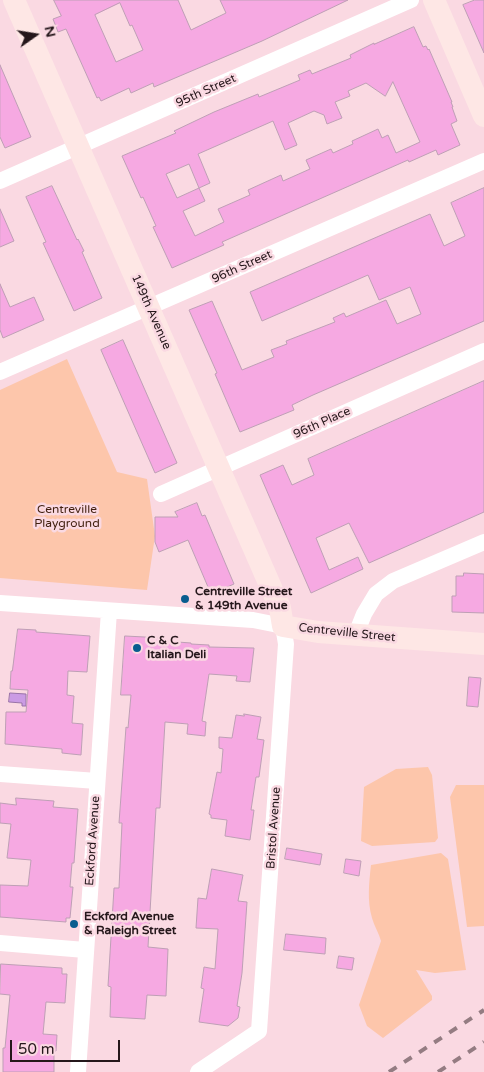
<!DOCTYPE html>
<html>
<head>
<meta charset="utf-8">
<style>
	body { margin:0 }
	#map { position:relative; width:484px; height:1072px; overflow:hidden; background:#fad9e2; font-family:"Varela Round",sans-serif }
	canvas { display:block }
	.north { position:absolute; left:10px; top:10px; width:50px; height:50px; -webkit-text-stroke:4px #fad9e2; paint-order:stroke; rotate:77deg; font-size:14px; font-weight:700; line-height:20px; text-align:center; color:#25171b }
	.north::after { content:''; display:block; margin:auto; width:18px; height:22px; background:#25171b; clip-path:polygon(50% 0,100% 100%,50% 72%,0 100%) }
	.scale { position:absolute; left:10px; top:1040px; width:110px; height:22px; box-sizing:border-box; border:2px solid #25171b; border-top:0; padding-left:6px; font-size:15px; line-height:18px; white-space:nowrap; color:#25171b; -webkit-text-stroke:4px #fad9e2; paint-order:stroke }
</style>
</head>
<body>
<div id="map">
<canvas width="484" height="1072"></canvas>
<div class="north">N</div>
<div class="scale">50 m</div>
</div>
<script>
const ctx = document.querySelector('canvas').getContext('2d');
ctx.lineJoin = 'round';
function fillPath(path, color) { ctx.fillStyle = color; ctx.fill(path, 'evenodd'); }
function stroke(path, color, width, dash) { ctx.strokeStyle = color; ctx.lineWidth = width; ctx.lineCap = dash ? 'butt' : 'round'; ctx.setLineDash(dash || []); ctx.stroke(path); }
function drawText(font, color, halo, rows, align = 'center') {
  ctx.font = font + ' "Varela Round",sans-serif'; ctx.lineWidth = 5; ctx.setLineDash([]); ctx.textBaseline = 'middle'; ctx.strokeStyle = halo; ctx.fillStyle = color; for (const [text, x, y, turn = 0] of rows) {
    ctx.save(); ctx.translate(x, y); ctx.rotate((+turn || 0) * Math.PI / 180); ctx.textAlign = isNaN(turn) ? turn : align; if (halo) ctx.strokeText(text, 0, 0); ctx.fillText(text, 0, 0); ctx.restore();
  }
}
const green = new Path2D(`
	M67,359L117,472L147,479L155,536L147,590L0,578V390Z
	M428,767L432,775L438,838L435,842L372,846L361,841L364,787L396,769Z
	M456,785H484V926L467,927L450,797Z
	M441,853L448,859L466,970L435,973L416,970L432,996V1000L383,1038L367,1026L359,1005L381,941C379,933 374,926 372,918C367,901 369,883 371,865Z`);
const water = new Path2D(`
	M10,693L26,694V706H22V703L9,702Z`);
const building = new Path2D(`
	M54,0H178L191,30L226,13L220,0H348L262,41L154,87L153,83L131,93L129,88L101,101L99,97L97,98L66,29L58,32L53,19L61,16ZM120,3L130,26L132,25L143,50L116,62L95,15Z
	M475,0H484V53L463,5Z
	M414,27L423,47L426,46L428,50L429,49L452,102H451L453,107H452L457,121L451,124L460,145L438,155L436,150L409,162L408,160L222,242L224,245L172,268L153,227L156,226L143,197L141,198L122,156L176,133L174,131L214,112L258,94L259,97L300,80L298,75L310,70L312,74L351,58L350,55L374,43V44ZM393,82L420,142L396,153L388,135L382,138L378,129L352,141L353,144L333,153L331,149L306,160L310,169L283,181L281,175L248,190L250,195L218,209L224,222L195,236L183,211L205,201L199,188L177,198L166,174L189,164L199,188L210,183L198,154L273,121L285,150L297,145L288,123L314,111L324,115L327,124L342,118L335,102L350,96L348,91L366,83L385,96Z
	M0,65L31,137L5,148L0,137Z
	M52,186L77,240L78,239L84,251L82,252L102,298L74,311L43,243L46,242L26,197Z
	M484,188V321L313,395L292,405L294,410L240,432L215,374L217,373L189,310L212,301L242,370L274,357L271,350L287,344L286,341L335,322L333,318L344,313L346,317L386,300L397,324L421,314L410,287L379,300L368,275L262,321L250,292L430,214L444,246L465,236L451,203Z
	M0,209L14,241L0,247Z
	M0,284L10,307L34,297L44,320L3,338L0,330Z
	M123,340L177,463L155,473L101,350Z
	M484,381V512L369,563L349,523L316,538L329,570L358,557L363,569L311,593L260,475L283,465L292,485L314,475L308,459Z
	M197,503L202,516L205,515L234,584L211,594L188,540L159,552L155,542V517H178L175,512Z
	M464,573L484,574V613L452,612V596H456V576H463Z
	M18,629L36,630V632L90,636L87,672L68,671L67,695L74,696L72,723L83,724L81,755L62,753V749L5,744L6,712H26L28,690L10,689L11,671H12Z
	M125,636L164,638V641L191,643V644L209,645V647L254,648L250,682L236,681L237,676L209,674L202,721L206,722L205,736L187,734L188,724L165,722L160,808H156L148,947L168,949L166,996L147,995L145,1019L110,1017L111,987L108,986L114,888H119L122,823H119L126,727L128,728L131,695H121Z
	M469,677L481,678L478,707L467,706Z
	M244,714L261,717L257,739L264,740L259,777H256L251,810H254L250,840L225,836L227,820L211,818V815L209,814L217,772L221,773L223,749L219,748V737L232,738L236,715L244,716Z
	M16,798L54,801L53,807L78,809L74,863H72L70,887H73L70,918H66V922L0,917V885L28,886L31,860L7,858L11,824L0,823V803L16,805Z
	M287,848L322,854L320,865L285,859Z
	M346,859L361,861L359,876L344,873Z
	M212,869L243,875L238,901L247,902L242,973L237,1006L240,1007L238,1018L228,1026L199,1022L204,989L201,988L204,967L215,969L218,929L196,928L198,898L206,899Z
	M286,934L326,938L325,954L284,950Z
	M339,956L354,958L352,970L337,968Z
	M1,964L62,968V974H67L65,1003L46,1002L43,1034L57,1035L56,1051H54V1072H3V1048H5L10,995L0,994Z`);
const street = new Path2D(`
	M0,181L411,0
	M0,372L484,161
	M161,494L484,351
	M0,603L253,620L283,626L286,644L259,1031L198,1072
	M356,634L364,614L376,594L393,581L484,542
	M0,774L97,781
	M0,943L85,950
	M78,1072L109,611`);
const secondary = new Path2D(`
	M14,0L280,608L283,626L318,632L484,644
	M434,0L484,116`);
const rail = new Path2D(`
	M389,1072L484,1010
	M438,1072L484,1042`);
const markers = [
	[185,599,5,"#095d8f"],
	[137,648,5,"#095d8f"],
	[74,924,5,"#095d8f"]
];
const streetNames = [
	["95th Street",206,91,-24],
	["96th Street",242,267,-24],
	["149th Avenue",151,312,66],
	["96th Place",322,423,-24],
	["Centreville Street",347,633,6],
	["Bristol Avenue",274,828,-86],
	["Eckford Avenue",93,841,-86]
];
const parkNames = [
	["Centreville",67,510],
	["Playground",67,524]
];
const poiNames = [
	["Centreville Street",195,592],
	["& 149th Avenue",195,606],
	["C & C",147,641],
	["Italian Deli",147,655],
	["Eckford Avenue",84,917],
	["& Raleigh Street",84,931]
];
fillPath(green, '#fdc6ab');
fillPath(water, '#cb9be4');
stroke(water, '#9973a8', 1);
fillPath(building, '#f6a9e2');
stroke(building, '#be9fb5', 1);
stroke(street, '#fff', 16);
stroke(secondary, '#fee7e5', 22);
stroke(rail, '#947c82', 4, [9, 9]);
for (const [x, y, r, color] of markers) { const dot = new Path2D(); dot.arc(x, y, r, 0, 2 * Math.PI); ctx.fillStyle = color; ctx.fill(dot); stroke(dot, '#fad9e2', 2); }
drawText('12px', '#25171b', '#fad9e2', streetNames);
drawText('12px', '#401f0e', '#fad9e2', parkNames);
drawText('bold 12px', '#25171b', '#fad9e2', poiNames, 'left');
</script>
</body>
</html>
